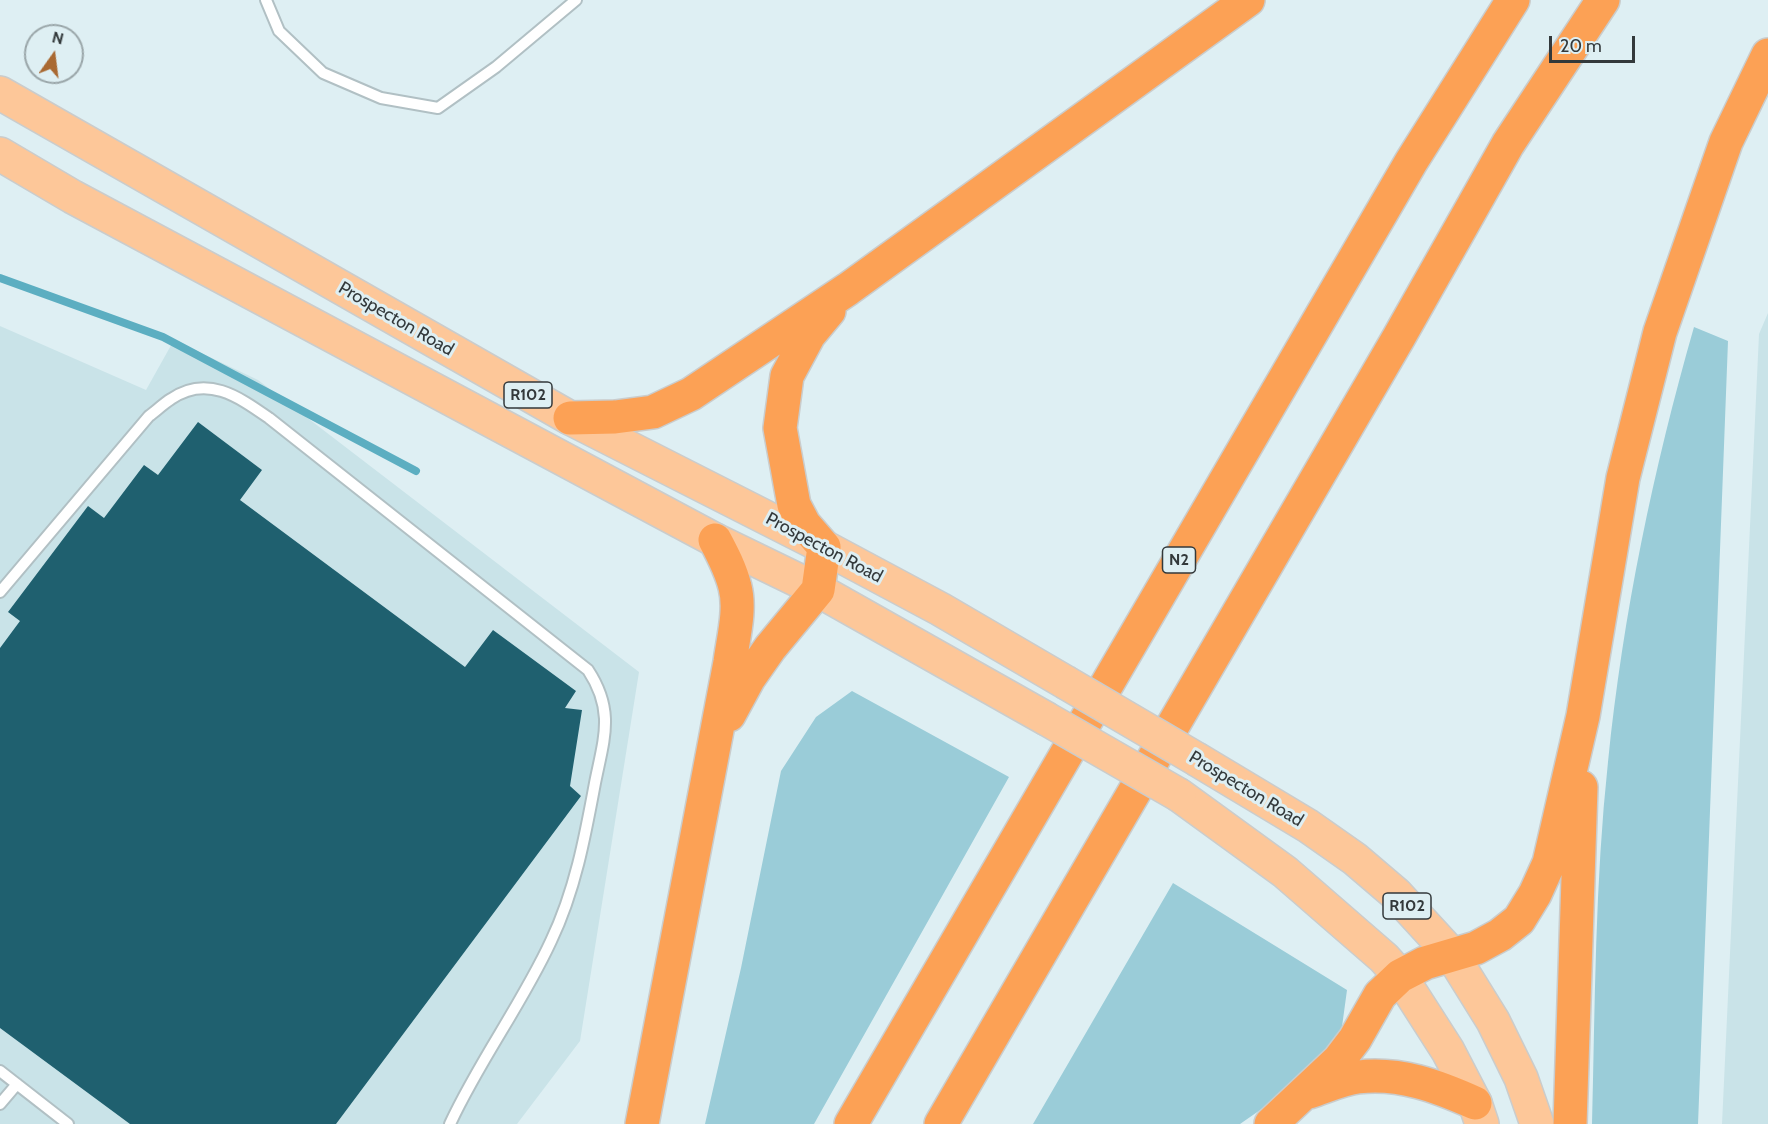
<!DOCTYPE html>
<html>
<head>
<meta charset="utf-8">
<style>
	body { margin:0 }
	#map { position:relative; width:1768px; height:1124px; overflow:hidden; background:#deeff3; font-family:Cabin,sans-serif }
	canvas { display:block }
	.north { position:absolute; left:24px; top:24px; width:60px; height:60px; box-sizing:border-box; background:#deeff3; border:2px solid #9aa6a9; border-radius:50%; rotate:14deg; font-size:16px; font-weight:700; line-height:24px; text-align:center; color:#33393b }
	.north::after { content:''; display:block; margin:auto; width:21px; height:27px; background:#a96932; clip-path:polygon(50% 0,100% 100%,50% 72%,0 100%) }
	.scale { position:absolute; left:1549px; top:36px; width:86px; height:27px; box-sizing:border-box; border:3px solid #33393b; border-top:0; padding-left:8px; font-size:18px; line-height:21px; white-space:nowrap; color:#33393b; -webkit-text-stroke:4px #deeff3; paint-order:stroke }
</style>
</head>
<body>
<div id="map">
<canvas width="1768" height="1124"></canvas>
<div class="north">N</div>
<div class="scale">20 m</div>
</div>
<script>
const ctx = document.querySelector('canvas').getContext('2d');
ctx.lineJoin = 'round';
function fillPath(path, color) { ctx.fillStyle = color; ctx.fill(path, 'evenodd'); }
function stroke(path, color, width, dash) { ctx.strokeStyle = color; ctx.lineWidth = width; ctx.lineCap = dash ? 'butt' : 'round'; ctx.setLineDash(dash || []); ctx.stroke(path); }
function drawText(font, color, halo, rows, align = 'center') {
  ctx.font = font + ' Cabin,sans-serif'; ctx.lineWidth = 6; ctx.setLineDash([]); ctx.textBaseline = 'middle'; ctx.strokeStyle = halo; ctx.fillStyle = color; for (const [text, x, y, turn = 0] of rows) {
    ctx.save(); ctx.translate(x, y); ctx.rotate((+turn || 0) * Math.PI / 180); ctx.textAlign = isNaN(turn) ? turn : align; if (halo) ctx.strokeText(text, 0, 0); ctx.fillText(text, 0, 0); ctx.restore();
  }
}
const built = new Path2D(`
	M1768,313V1124H1722L1759,334Z
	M0,326L146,390L174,340L258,380L639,672L580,1041L517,1124H0Z`);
const green = new Path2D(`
	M1694,327L1728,341L1698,1124H1592C1595,1003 1595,882 1608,762C1623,614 1653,470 1694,327Z
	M852,691L1009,777L814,1124H705L741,968L781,771L816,717Z
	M1173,883L1347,990L1338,1056L1240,1124H1033Z`);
const stream = new Path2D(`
	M0,278L163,337L416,471`);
const building = new Path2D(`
	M198,422L262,470L240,500L465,667L493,630L576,691L565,708L582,710L570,786L581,796L336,1124H130L0,1028V648L20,621L8,612L88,506L104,518L144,465L158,475Z`);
const service = new Path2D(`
	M266,0L279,31L323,73L381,98L438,108L496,67L576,0
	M0,592L149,416C156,411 163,404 171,399C207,374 239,397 269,418L588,670C615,711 604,738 595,783C585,837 575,891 551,941C522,1004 479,1061 450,1124
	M0,1071L68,1124
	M0,1104L17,1084`);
const primary = new Path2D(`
	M0,93L570,418L824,547L940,609L1065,682
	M0,154L73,197L715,540L818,590L1045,718
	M1198,760L1308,826L1355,859L1396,894L1452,955L1493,1021L1521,1078L1537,1124
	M1179,795L1285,872L1384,958L1400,976L1448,1051L1475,1103L1482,1124`);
const motorway = new Path2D(`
	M570,418L615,417L653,412L691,394L848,289L1248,0
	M729,715L749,678L770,648L818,590L824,547L804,524L794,505L780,428L787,376L809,335L829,311
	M1309,1092C1325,1087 1342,1079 1358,1077C1400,1072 1437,1086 1475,1103
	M642,1124L730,662C733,639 741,610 735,587C731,570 723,555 715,540
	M851,1124L1411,162L1513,0
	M941,1124L1399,337L1508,144L1603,0
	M1271,1124L1339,1060L1355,1039L1380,995L1400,976L1425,963L1476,948L1500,935L1519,920L1535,894L1549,863L1583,716L1623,478L1660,332L1726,142L1768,55
	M1570,1124L1581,787`);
const primaryBridge = new Path2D(`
	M1065,682L1198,760
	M1045,718L1179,795`);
const shields = [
	[528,395,48],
	[1179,560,33],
	[1407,906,48]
];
const shieldNames = [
	["R102",528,395],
	["N2",1179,560],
	["R102",1407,906]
];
const streetNames = [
	["Prospecton Road",396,319,30],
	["Prospecton Road",824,548,28],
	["Prospecton Road",1246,789,31]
];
fillPath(built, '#c9e3e8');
fillPath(green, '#9accd8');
stroke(stream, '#5caec1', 8);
fillPath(building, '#1f606f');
stroke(service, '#b1c0c4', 14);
stroke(primary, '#cacccc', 36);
stroke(motorway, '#cacccc', 36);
stroke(service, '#fff', 10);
stroke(primary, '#fdc799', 33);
stroke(motorway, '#fca155', 33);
stroke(primaryBridge, '#cacccc', 36, []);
stroke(primaryBridge, '#fdc799', 33);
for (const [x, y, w] of shields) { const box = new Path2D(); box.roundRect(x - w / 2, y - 13, w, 26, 4.5); ctx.fillStyle = '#deeff3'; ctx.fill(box); stroke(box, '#33393b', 1.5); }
drawText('bold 16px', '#33393b', null, shieldNames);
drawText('18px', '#33393b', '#deeff3', streetNames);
</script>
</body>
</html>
